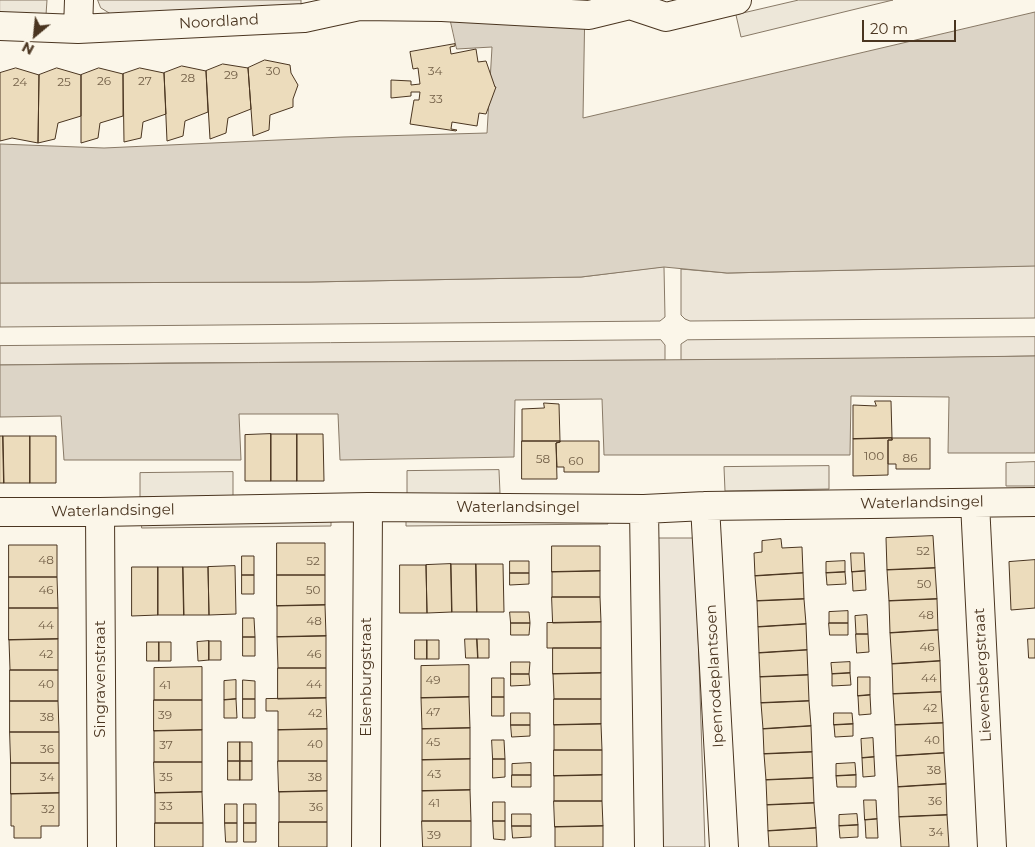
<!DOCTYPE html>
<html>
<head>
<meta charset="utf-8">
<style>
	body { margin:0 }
	#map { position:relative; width:1035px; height:847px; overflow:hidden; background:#fbf6e9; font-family:Montserrat,sans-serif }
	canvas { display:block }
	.north { position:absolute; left:10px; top:10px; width:50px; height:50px; -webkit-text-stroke:4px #fbf6e9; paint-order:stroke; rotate:208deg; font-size:14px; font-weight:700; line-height:20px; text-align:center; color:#4a3520 }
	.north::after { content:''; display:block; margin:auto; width:18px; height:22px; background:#4a3520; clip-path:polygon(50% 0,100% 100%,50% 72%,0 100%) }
	.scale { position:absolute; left:862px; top:20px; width:94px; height:22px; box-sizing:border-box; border:2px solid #4a3520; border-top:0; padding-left:6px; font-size:15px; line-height:18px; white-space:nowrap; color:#4a3520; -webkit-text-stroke:4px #fbf6e9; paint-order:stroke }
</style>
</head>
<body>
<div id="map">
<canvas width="1035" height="847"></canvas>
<div class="north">N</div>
<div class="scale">20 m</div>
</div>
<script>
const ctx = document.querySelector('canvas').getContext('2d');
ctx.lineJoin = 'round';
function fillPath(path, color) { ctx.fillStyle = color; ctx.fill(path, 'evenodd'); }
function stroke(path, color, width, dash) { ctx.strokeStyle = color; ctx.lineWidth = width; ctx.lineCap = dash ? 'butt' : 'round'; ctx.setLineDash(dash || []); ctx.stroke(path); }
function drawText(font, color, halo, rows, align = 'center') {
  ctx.font = font + ' Montserrat,sans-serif'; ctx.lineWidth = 4; ctx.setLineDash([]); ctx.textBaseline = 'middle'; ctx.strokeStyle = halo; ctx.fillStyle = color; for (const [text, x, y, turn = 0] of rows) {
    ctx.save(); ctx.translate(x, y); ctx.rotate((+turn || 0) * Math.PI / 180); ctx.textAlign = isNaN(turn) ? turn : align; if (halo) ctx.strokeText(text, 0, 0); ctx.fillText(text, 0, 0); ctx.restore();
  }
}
const green = new Path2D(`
	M98,0H301V6L114,16L101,8Z
	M1035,266V318L690,321L685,319L681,315V269L727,273Z
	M664,267L665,317L660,321L0,327V283L309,282L581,277Z
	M1035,337V356L855,359L681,360V344L687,340Z
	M661,340L665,345V360L168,363L0,365V346Z
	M656,538H695L705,847H659Z`);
const parking = new Path2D(`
	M0,0H47L46,15L0,13Z
	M799,0H893L741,37L736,15Z
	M1035,462V486H1006V463Z
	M829,466V489L725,491L724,467Z
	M499,470L500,493L407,494V471Z
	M233,472V496L140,497V473Z
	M608,516V524L406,526V518Z
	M142,519H331V526L142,528Z`);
const water = new Path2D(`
	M446,0H585L583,118L1035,12V266L727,273L664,267L581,277L309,282L0,283V144L104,148L343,137L487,133L492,47L457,49Z
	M1035,356V453H948L949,397L851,396L850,455H604L602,399L515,400L514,457L340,460L338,414H239L241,460H64L61,416L0,417V365C345,361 690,361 1035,356Z`);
const building = new Path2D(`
	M455,44V46L450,47L451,54L476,49L478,62L486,61L495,87H496L486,114L479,113L477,126L452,122L451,129L457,130L456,131L410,124L414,100H419L420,92H411V96L391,98V80L411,81V85L420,84L418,68L413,69L410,52Z
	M265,60L290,65L291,73L298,85L293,99V107L270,115L269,130L253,136L248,68Z
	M223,64L248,68L251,109L228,118L226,133L210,139L206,71Z
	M182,66L206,71L208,112L185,121L183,136L167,141L164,73Z
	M16,68L39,75L38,143L12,138L0,141V73Z
	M57,68L81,75V116L58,123L55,139L38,143L39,75Z
	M99,68L123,74V116L100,123L98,138L81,143V75Z
	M140,68L164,73L166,114L143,122L141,138L124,142L123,74Z
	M875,401H891L892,438L853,439V405L876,406Z
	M544,403L559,404L560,441H522V409L544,408Z
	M271,434H297V481H271Z
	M271,434V481H245V435Z
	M297,434H323L324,481H297Z
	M0,436H3L4,483H0Z
	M3,436H30V483H4Z
	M30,436H56V483H30Z
	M892,438V440H888V475L853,476V439Z
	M892,438H930V469H896V464H888V440H892Z
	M522,441H560V442L556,443L557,479H522Z
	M560,441H599V472H564V467H557L556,443L560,442Z
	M933,536L935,568L887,570L886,538Z
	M781,539L782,548L802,547L803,573L755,576L754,553L762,552V541Z
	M277,543H325V575H277Z
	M9,545H57V577H9Z
	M552,546H600V571L552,572Z
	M851,553H864L865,571L852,572Z
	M242,556H254V575H242Z
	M1035,560V608L1011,610L1009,562Z
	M510,561H529V573H510Z
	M845,561V572L826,573V562Z
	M451,564L452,612L427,613L426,565Z
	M451,564H476L477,612H452Z
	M476,564H503L504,612H477Z
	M400,565H426L427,613H400Z
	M235,566L236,614L209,615L208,567Z
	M132,567H158V615L132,616Z
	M158,567H183L184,615H158Z
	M183,567H208L209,615H184Z
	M935,568L937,599L889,601L887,570Z
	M600,571V597H552V572Z
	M865,571L866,590L853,591L852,572Z
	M845,572L846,584L827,585L826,573Z
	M510,573H529V584L510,585Z
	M803,573L804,599L757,601L755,576Z
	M242,575H254V594H242Z
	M277,575H325V605L277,606Z
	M9,577H57L58,608H9Z
	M552,597H600L601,622L553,623Z
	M804,599L806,624L758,627L757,601Z
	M937,599L938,630L890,633L889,601Z
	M325,605L326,636L277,637V606Z
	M9,608H58V639L9,640Z
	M848,611V623H829V612Z
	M510,612H529L530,623H511Z
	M867,615L868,634H856L855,616Z
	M243,618H254L255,637H243Z
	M601,622V648H547V623Z
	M511,623H530L529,635H511Z
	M829,623H848V635H830Z
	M806,624L807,650L759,653L758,627Z
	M938,630L940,661L892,664L890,633Z
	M856,634H868L869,652L857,653Z
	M326,636V668H278L277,637Z
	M243,637H255V656H243Z
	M58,639V670H10L9,640Z
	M465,639H477L478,658H466Z
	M477,639H489V658H478Z
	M1028,639H1035V658H1029Z
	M415,640H427V659H415Z
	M427,640H439V659H427Z
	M209,641H221V660H209Z
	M209,641V660L198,661L197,642Z
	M147,642H159V661H147Z
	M159,642H171V661H159Z
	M553,648H601V673L553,674Z
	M807,650L808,675L760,677L759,653Z
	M940,661L941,692L893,694L892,664Z
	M511,662H530L529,674H511Z
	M850,662V673L832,674L831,663Z
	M469,665V697L421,698V666Z
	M202,667V700H154V668Z
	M278,668H326V698L278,699Z
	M10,670H58V701H10Z
	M601,673V699H554L553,674Z
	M850,673L851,685L832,686V674Z
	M511,674H529L530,685L511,686Z
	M808,675L809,701L761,703L760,677Z
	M858,677H870V695L858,696Z
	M492,678H504V697H492Z
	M236,680V699L224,700V681Z
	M243,680L255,681V699H243Z
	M941,692L943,723L895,725L893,694Z
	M870,695L871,714L859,715L858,696Z
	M469,697L470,728L422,729L421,698Z
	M492,697H504V716H492Z
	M326,698L327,729L278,730V711H266V699Z
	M236,699L237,718H224V700Z
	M243,699H255V718H243Z
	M554,699H601V724L554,725Z
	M154,700H202V730L154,731Z
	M10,701H58L59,732H10Z
	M809,701L811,726L763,729L761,703Z
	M511,713H530V725H511Z
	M834,713H852L853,724L834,725Z
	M943,723L944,753L896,756L895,725Z
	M601,724L602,750H554V725Z
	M853,724V736L835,737L834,725Z
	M511,725H530V736L512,737Z
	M811,726L812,752L764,754L763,729Z
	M470,728V759L422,760V729Z
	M327,729V761H278V730Z
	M202,730V762H154V731Z
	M10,732H59V763H11Z
	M873,738L874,757L862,758L861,739Z
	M492,740H504L505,759H493Z
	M228,742H240V761H228Z
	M240,742H252V761H240Z
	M554,750H602V775L554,776Z
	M812,752L813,778L766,780L764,754Z
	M944,753L946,784L898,787L896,756Z
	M874,757L875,776L863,777L862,758Z
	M470,759V790L422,791V760Z
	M493,759H505V777L493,778Z
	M228,761H240V780H228Z
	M240,761H252V780H240Z
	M278,761H327V791L279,792Z
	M154,762H202V792L155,793Z
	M11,763H59V793L11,794Z
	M531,763V775H512V764Z
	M855,763L856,775L836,776V764Z
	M512,775H531V787H512Z
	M602,775V801H554V776Z
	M856,775V787H837L836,776Z
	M813,778L814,803L767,805L766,780Z
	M946,784L947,815L899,817L898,787Z
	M470,790L471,821H422V791Z
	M327,791V822H279V792Z
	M202,792L203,823H155V793Z
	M59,793V826H41V838H14V826H11V794Z
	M864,800H876L877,819L865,820Z
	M554,801H602L603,826L555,827Z
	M493,802H505V821H493Z
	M814,803L816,828L768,831L767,805Z
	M225,804H237V823H225Z
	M244,804H256V823H244Z
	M512,814H531V826H512Z
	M857,814L858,825L839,826V815Z
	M947,815L949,847H901L899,817Z
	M877,819L878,838H866L865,820Z
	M422,821H471V847H423Z
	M493,821H505V840L494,839Z
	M279,822H327V847H279Z
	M155,823H203V847H155Z
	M225,823H237V842H226Z
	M244,823H256V842H244Z
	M858,825V837L840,838L839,826Z
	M512,826H531V837L513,838Z
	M603,826V847H555V827Z
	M816,828L817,847H769L768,831Z`);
const minor = new Path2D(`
	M630,0V5L666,17L737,0
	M0,26L78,29L304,18L359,6L442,7L589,15L630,5
	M78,29L79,0
	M975,503L992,847
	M705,506L724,847
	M644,509L649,847
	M0,512H100L368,507L644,509L705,506L1035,502
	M100,512L102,847
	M366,847L368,507`);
const numberNames = [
	["30",273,71],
	["34",435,71],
	["29",231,75],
	["28",188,78],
	["26",104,81],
	["27",145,81],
	["24",20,82],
	["25",64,82],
	["33",436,99],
	["100",874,456],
	["86",910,458],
	["58",543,459],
	["60",576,461],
	["52",923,551],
	["48",46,560],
	["52",313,561],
	["50",924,584],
	["46",46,590],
	["50",313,590],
	["48",926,615],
	["48",314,621],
	["44",46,625],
	["46",927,647],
	["42",46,654],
	["46",314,654],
	["44",929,678],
	["49",433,680],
	["40",46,684],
	["44",314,684],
	["41",165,685],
	["42",930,708],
	["47",433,712],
	["42",315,713],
	["39",165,715],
	["38",47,717],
	["40",932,740],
	["45",433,742],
	["40",315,744],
	["37",166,745],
	["36",47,749],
	["38",934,770],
	["43",434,774],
	["34",47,777],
	["35",166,777],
	["38",315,777],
	["36",935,801],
	["41",434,803],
	["33",166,806],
	["36",316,807],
	["32",48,809],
	["34",936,832],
	["39",434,835]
];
const streetNames = [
	["Noordland",219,22,-3],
	["Waterlandsingel",922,503,-1],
	["Waterlandsingel",518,508],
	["Waterlandsingel",113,511,-1],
	["Lievensbergstraat",983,675,-93],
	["Ipenrodeplantsoen",715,676,-93],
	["Elsenburgstraat",367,677,-90],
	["Singravenstraat",101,679,-90]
];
fillPath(green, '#ede6d9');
stroke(green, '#887966', 1);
fillPath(parking, '#ede7d9');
stroke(parking, '#887966', 1);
fillPath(water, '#dcd4c6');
stroke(water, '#887966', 1);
fillPath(building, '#ecdcbc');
stroke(building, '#4a3520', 1);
stroke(minor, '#4a3520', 30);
stroke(minor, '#fbf6e9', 28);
drawText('12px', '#725f47', null, numberNames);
drawText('15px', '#4a3520', '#fbf6e9', streetNames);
</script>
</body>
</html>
